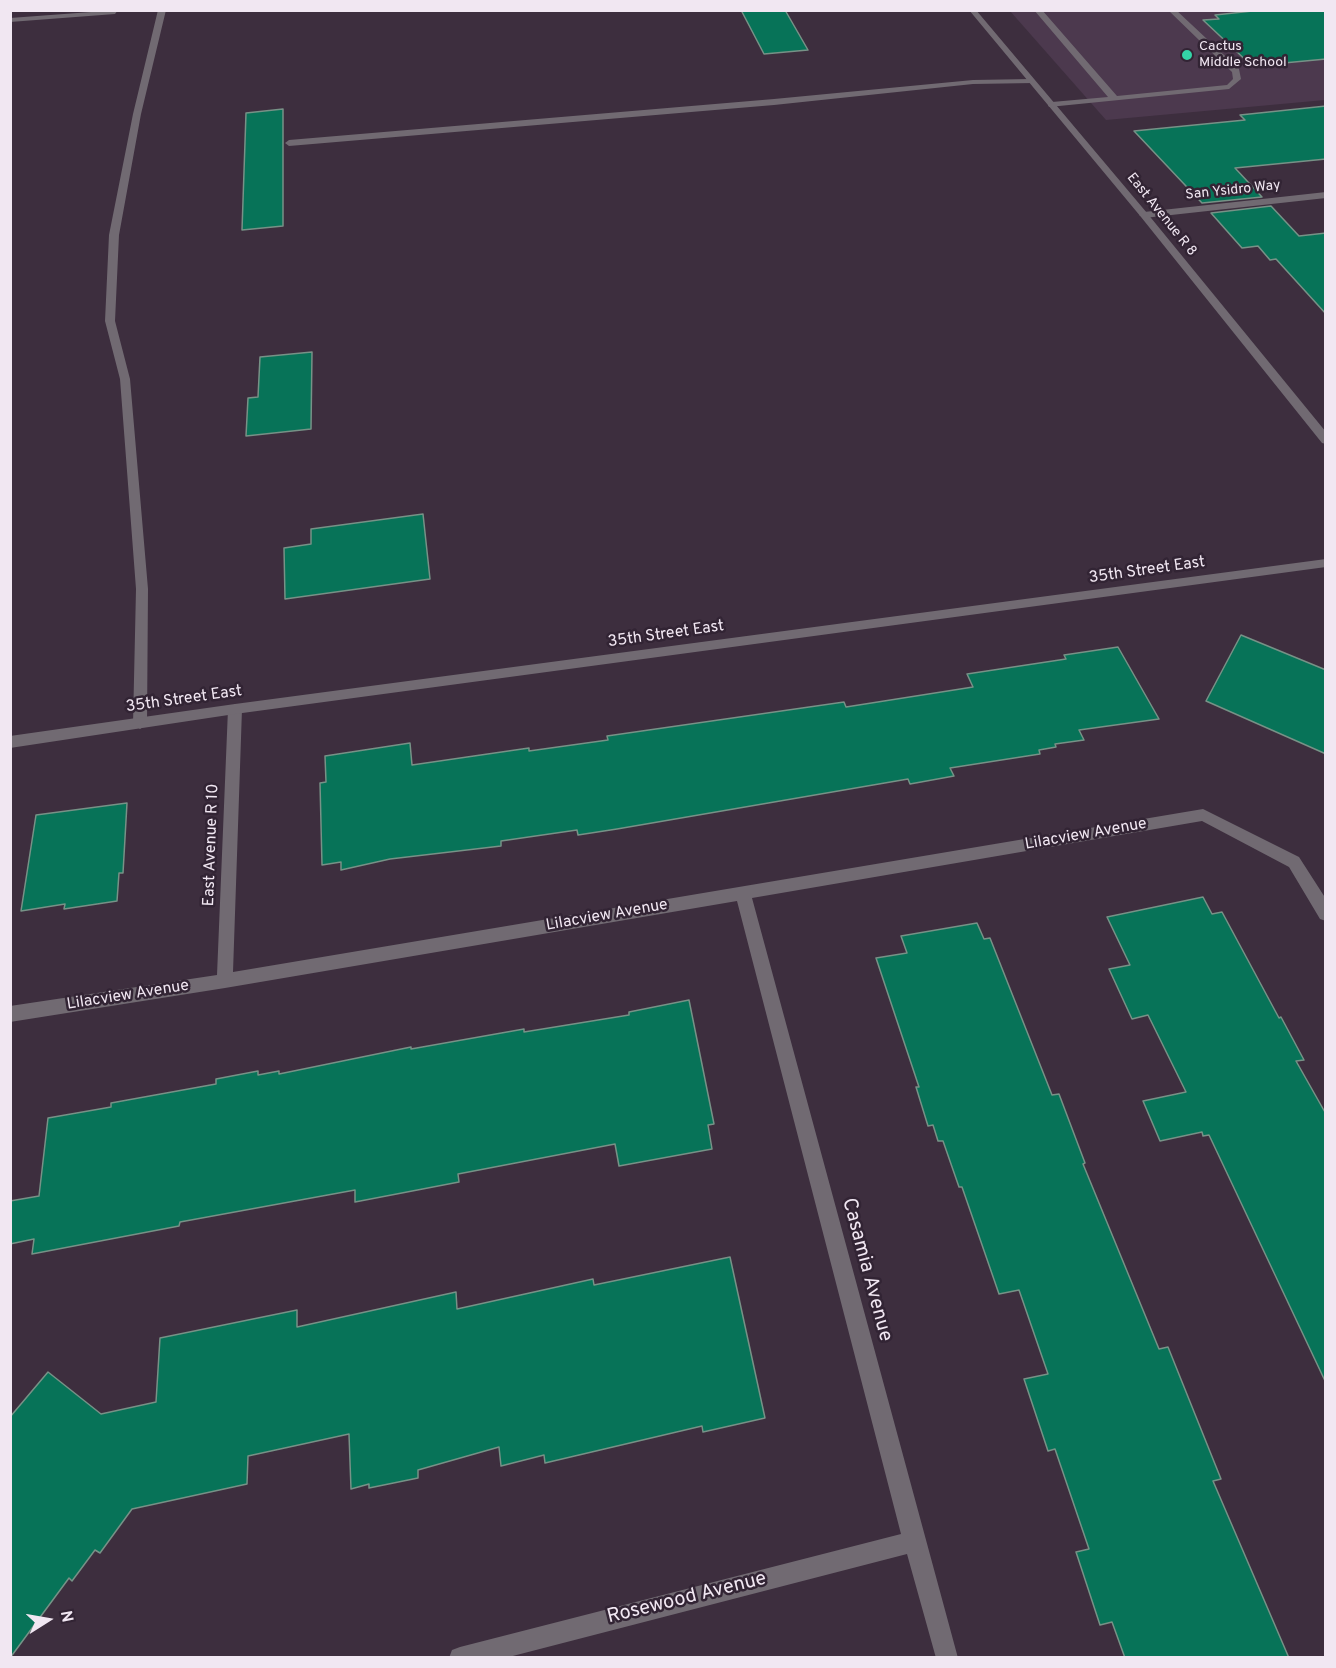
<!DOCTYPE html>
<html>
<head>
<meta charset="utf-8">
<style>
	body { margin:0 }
	#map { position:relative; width:1336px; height:1668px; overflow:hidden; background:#3d2e3e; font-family:Overpass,sans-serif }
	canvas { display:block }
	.frame { position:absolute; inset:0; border:12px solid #f1e7f2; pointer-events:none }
	.north { position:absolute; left:18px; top:1590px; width:60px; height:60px; -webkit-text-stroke:4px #322434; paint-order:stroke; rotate:79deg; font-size:16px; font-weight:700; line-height:24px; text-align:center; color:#f1e7f2 }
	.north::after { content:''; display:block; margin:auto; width:21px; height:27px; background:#f1e7f2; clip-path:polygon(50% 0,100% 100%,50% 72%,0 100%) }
</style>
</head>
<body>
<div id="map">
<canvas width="1336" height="1668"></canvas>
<div class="frame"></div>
<div class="north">N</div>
</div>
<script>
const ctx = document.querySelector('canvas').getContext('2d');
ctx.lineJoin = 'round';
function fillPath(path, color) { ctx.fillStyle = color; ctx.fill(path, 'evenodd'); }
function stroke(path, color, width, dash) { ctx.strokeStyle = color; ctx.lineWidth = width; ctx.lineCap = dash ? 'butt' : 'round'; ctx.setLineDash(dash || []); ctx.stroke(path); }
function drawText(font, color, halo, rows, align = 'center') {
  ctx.font = font + ' Overpass,sans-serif'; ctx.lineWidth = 5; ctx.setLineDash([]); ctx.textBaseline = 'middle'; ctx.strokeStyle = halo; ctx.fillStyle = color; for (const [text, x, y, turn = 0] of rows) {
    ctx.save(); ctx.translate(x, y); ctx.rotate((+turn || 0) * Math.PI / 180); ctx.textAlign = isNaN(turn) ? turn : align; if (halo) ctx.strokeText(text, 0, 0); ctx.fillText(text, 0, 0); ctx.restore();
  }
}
const built = new Path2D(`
	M1010,11H1325V100L1106,120Z`);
const building = new Path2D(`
	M741,10H785L808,50L764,54Z
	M1262,10H1326V59L1252,66L1203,20L1219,19L1215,15Z
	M1326,106V159L1235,168L1262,197L1202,203L1134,131L1245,120L1240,115Z
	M283,109V226L242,230L246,113Z
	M1271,206L1299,236L1326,233V314L1276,259L1270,260L1258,246L1242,248L1211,213Z
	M312,352L311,429L246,436L248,398L258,397L260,357Z
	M423,514L430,579L285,599L284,548L311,544V529Z
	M1241,635L1326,670V754L1206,701Z
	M1118,647L1159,719L1079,730L1084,740L1055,744L1056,747L1039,750L1040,754L950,768L954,776L910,784L908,779L617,829L578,835L577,830L501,841V846L390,859L341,870V862L322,865L320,783L326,782L325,756L410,743L412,765L529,748V751L608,740L607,736L844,702L846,707L973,687L967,674L1066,659L1064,655Z
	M127,803L123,873H119L117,901L64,909L65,904L21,911L36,815Z
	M1203,897L1212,914L1222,912L1279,1018L1281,1017L1304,1060L1296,1061L1326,1114V1383L1209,1135L1203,1136L1202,1132L1160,1141L1143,1101L1186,1092L1148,1015L1132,1019L1109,969L1130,965L1107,917Z
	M977,923L984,939L990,938L1052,1095L1059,1094L1085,1163L1083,1164L1159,1349L1168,1347L1221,1479L1213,1481L1289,1658H1125L1112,1622L1100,1625L1076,1552L1089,1549L1055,1449L1048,1451L1024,1379L1048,1374L1019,1290L999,1294L962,1187H959L943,1141H938L933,1125L928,1126L916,1087H919L876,958L907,953L901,936Z
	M689,1000L714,1124L708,1125L712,1149L619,1166L615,1144L458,1174L459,1182L355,1202V1190L180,1222L179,1226L32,1254L34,1239L10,1244V1201L39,1196L48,1118L111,1107V1103L216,1084V1079L258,1071V1075L279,1071V1074L411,1047V1049L524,1029V1032L629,1015V1012Z
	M730,1257L765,1418L703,1432L702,1426L545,1463L544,1455L501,1466L499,1447L418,1470V1478L369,1488V1484L351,1489L349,1434L248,1456L247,1484L132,1509L100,1553L95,1550L72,1581L69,1578L10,1658V1417L48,1372L101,1414L156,1402L160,1338L297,1310V1327L456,1292L457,1309L593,1279L594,1285Z`);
const service = new Path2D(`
	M118,10L115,14L10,22V18Z
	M158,10H166L141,114L119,235L115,321L130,379L148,589L147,724L140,729L133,724L136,589L120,379L105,321L109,235L133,114Z
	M1034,10H1042L1117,96L1227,85L1233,79L1232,72L1168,10H1176L1239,69L1241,79L1229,89L1049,107L1048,105L1052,102L1108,97Z
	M1031,79H1034V83L973,84L774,105L289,146L285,143L289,140L774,99L973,80Z`);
const minor = new Path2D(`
	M1326,192V198L1144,218L1139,215L1144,212Z
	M235,704L242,709L233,972L1203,809L1299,857L1326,899V921L1320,919L1289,867L1202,821L752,898L958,1658H936L907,1554L505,1658H449L452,1650L460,1647L901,1534L737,901L225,988L10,1022V1006L217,975L228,709Z`);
const tertiary = new Path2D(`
	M969,10H976L1147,213L1326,432V444L1322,443L1141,217Z
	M1326,559V567L235,714L10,748V736L235,704Z`);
const markers = [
	[1187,55,6,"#34d4a8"]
];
const farPoinames = [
	["Cactus",1199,47],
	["Middle School",1199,63]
];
const farStreetnames = [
	["San Ysidro Way",1233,191,-6],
	["East Avenue R 8",1161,215,51]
];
const streetNames = [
	["35th Street East",1147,571,-8],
	["35th Street East",666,635,-8],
	["35th Street East",184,700,-8],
	["Lilacview Avenue",1086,835,-10],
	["East Avenue R 10",212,845,-88],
	["Lilacview Avenue",607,916,-10],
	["Lilacview Avenue",128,996,-9]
];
const nearStreetnames = [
	["Casamia Avenue",866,1270,75],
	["Rosewood Avenue",687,1599,-14]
];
fillPath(built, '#4c394e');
fillPath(building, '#077358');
stroke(building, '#779287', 1.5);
fillPath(service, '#716a72');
fillPath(minor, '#716a72');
fillPath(tertiary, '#716a72');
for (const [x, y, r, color] of markers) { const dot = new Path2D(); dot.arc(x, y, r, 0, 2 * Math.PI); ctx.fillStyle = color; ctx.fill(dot); stroke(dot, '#322434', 2); }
drawText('14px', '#f1e7f2', '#322434', farPoinames, 'left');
drawText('14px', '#f1e7f2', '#322434', farStreetnames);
drawText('16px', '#f1e7f2', '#322434', streetNames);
drawText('20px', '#f1e7f2', '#322434', nearStreetnames);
</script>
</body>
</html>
